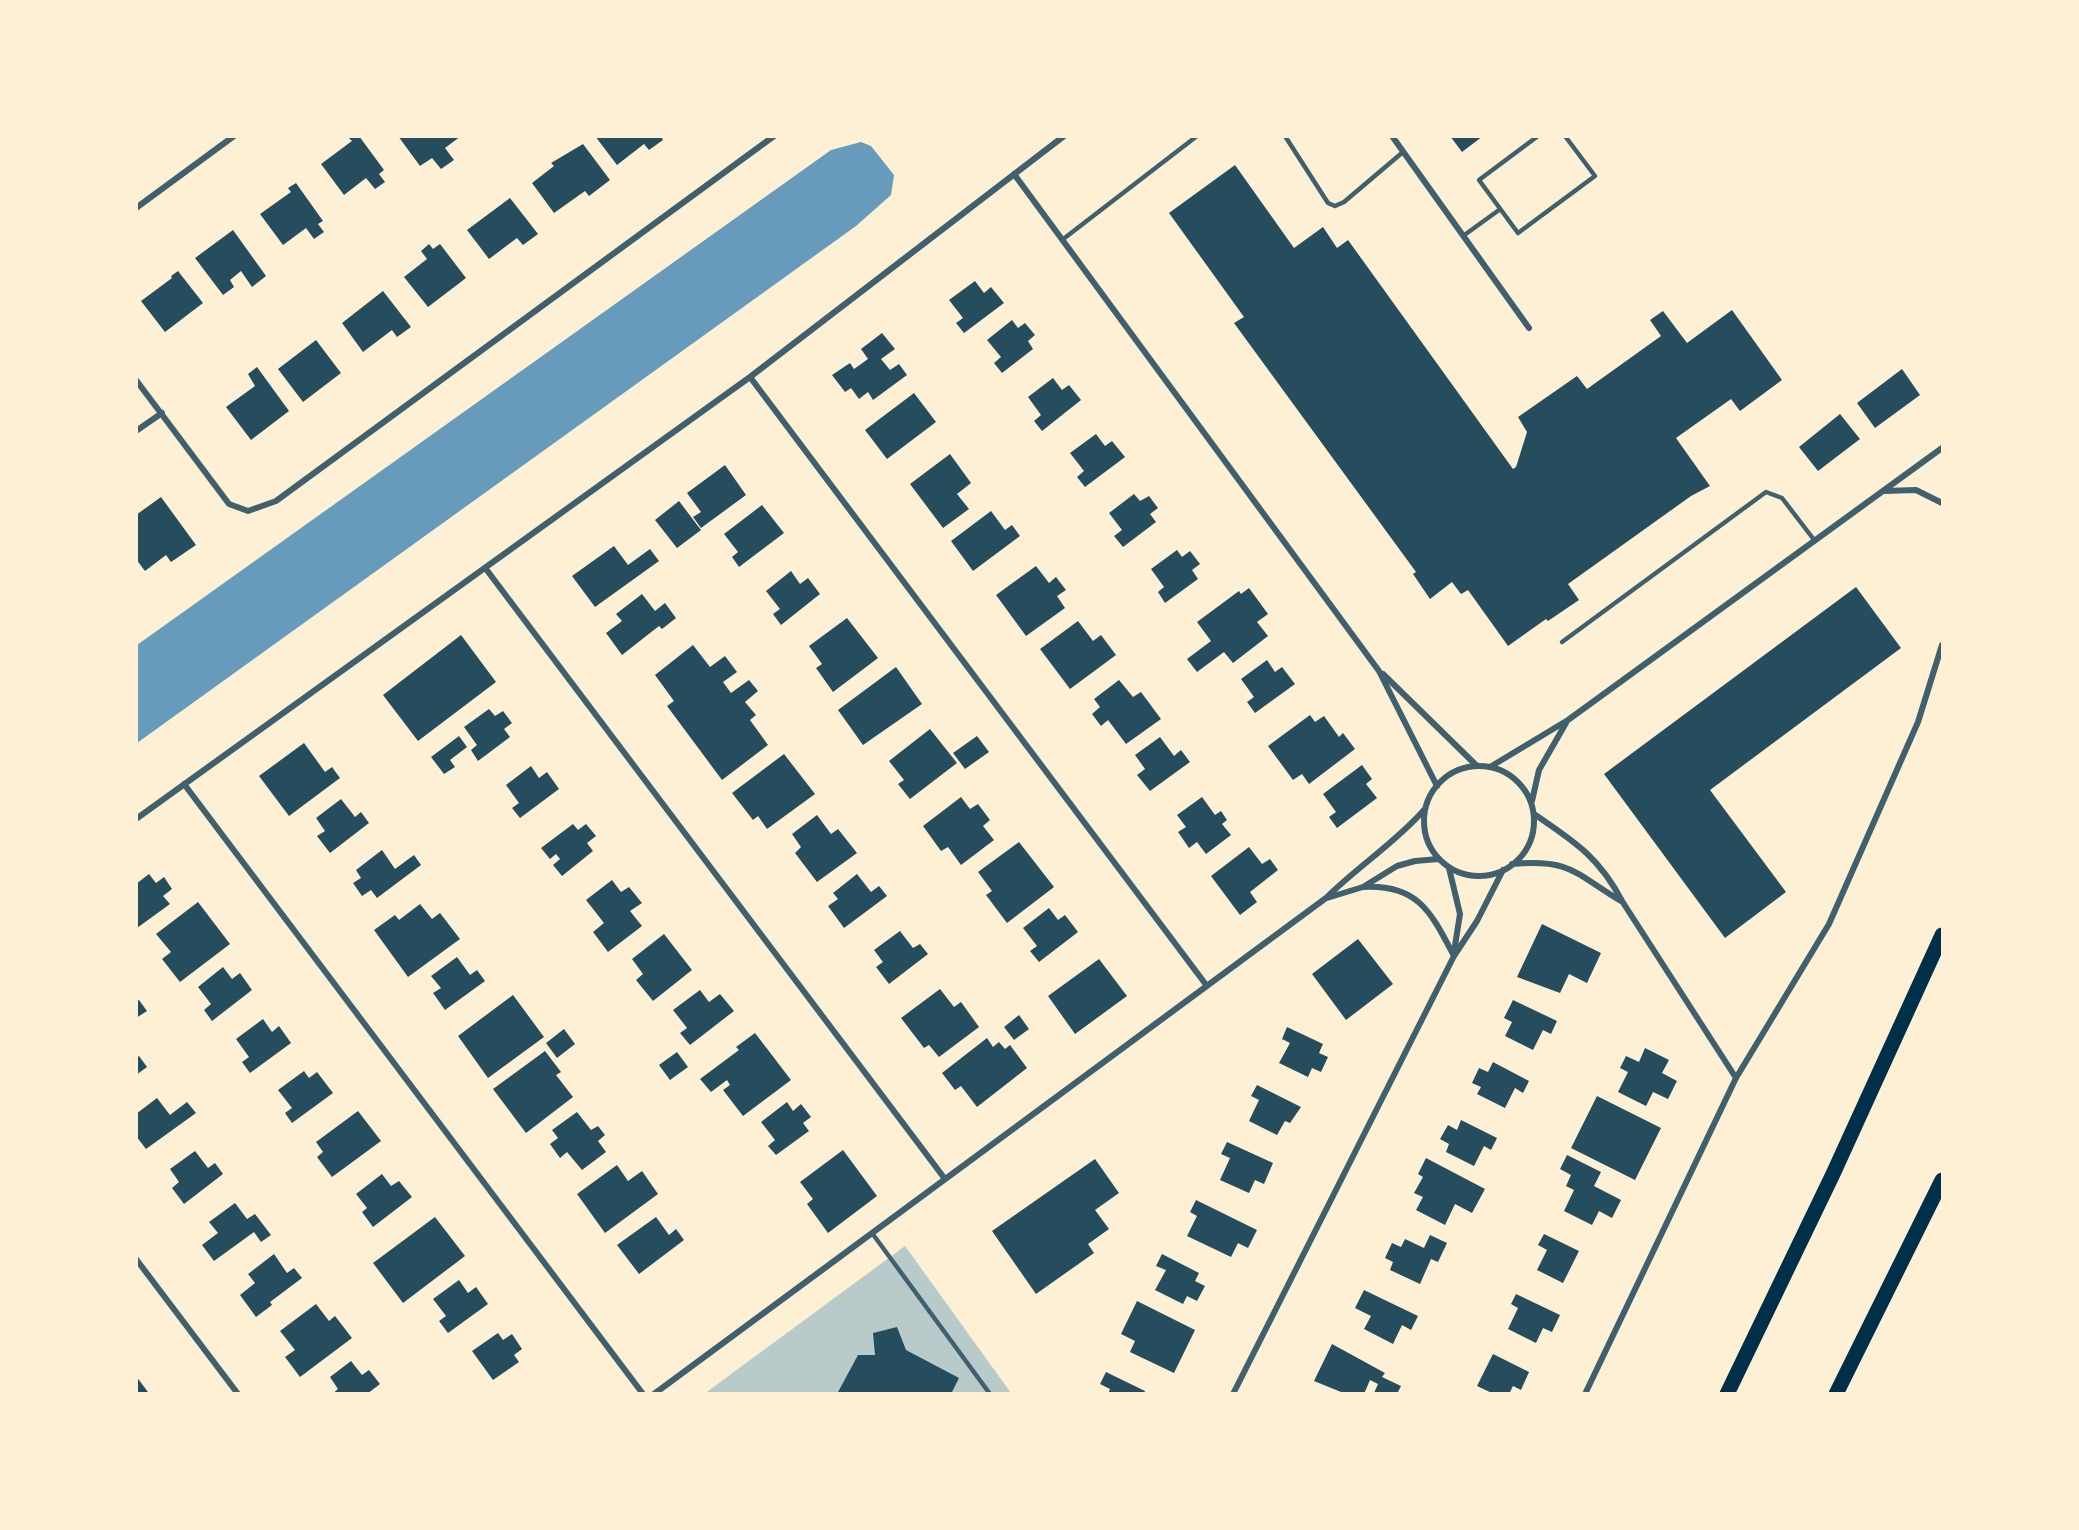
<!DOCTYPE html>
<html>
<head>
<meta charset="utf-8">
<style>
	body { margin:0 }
	#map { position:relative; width:2079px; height:1530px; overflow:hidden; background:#fdf0d5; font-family:"Space Grotesk",sans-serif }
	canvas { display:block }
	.frame { position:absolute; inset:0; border:138px solid #fdf0d5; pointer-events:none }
</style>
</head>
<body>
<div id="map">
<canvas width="2079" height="1530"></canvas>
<div class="frame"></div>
</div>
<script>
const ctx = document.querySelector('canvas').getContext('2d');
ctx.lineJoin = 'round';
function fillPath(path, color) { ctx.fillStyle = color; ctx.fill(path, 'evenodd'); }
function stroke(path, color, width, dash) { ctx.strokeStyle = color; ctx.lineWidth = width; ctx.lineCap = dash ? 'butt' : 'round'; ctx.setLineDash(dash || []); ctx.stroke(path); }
const green = new Path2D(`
	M905,1246L1011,1393L704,1394Z`);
const water = new Path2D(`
	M861,142L871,146L894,175L891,195L856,226L137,743V645L831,150Z`);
const building = new Path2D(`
	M352,136H359L384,170L379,174L385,182L375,189L366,178L344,195L321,164L352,141L349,138Z
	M398,136H461L445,148L454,160L441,169L432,158L420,166Z
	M595,136H661L663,140L649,150L644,144L617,165Z
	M1450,136H1483L1462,152Z
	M583,144L610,180L589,196L585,191L554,213L532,183L554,166L551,163Z
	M1235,165L1294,248L1323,227L1337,248L1348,240L1513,469L1516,467L1527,432L1518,417L1577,376L1587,389L1661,336L1650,320L1663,311L1687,343L1732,310L1782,380L1740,411L1731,399L1676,438L1710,486L1691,496L1568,584L1579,600L1548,621L1546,619L1508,646L1468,590L1461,594L1452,582L1430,599L1413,574L1416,572L1234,323L1244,317L1169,213Z
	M296,183L323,221L318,224L324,232L314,239L306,228L283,245L260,214L291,192L288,188Z
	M510,198L538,234L523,245L517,238L489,259L467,230Z
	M233,230L266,276L252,287L241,271L230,280L234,287L223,295L195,258Z
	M429,244L433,249L440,244L466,278L428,307L404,277L427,259L421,251Z
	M178,271L203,303L165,332L141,301L172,278L171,276Z
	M975,281L984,293L991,287L1004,303L964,333L956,323L963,318L949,300Z
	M383,291L411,327L397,337L392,330L363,352L342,323Z
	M1012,320L1018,328L1025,323L1035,335L1028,341L1033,349L1002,373L994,363L1001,357L987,340Z
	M882,333L895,349L881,359L890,370L899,364L907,375L873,400L868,392L859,399L851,388L845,392L832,375L850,363L854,369L868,359L861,349Z
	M316,340L341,373L303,402L278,369Z
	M257,367L289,411L251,440L226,407L255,386L248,374Z
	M1902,369L1920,395L1875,428L1857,403Z
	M1053,378L1062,390L1069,385L1081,400L1042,431L1034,421L1041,415L1028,397Z
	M914,393L936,422L887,459L865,430Z
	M1840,414L1860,439L1818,471L1799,447Z
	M1096,434L1105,446L1112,441L1125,457L1085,487L1077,477L1084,471L1070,453Z
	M950,454L971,483L957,494L969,509L943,528L910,484Z
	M725,465L746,495L701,528L693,517L701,512L687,493Z
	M1134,494L1140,501L1149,496L1158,508L1150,514L1156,522L1123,547L1114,536L1122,530L1109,513Z
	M161,497L196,545L171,562L166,555L145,571L136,559V515Z
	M679,501L701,530L677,548L655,520Z
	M762,505L784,533L739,567L732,557L738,552L724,534Z
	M991,511L1005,530L1012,525L1020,536L973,571L951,541Z
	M614,546L628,565L650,549L659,561L595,607L572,576Z
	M1177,550L1182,557L1190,551L1200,564L1192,570L1198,579L1165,603L1158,592L1164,587L1151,569Z
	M1036,566L1049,583L1056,577L1066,590L1057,596L1065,608L1026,636L996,595Z
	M791,571L800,584L808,578L820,594L781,625L773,614L780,609L766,591Z
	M1856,587L1901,648L1710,790L1786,892L1725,938L1604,774Z
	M1249,588L1268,614L1257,622L1268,636L1233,663L1224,652L1197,672L1187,659L1211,641L1197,622L1239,591L1241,594Z
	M642,594L655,611L665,603L676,618L662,629L659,626L622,655L606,633L622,621L616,614Z
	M847,618L878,658L833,692L816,668L822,664L809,646Z
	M1078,621L1093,641L1101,635L1116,655L1070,689L1040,649Z
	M461,635L496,682L418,741L383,695Z
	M693,645L710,667L725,656L737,672L723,682L731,693L749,680L758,691L745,702L756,715L750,720L768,745L722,780L667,706L674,701L655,675Z
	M1267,660L1275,672L1282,667L1295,684L1255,713L1247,702L1254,697L1241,679Z
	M896,667L922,704L863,745L838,710Z
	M1119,680L1133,697L1141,692L1161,719L1126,744L1108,720L1101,726L1092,714L1100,707L1094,699Z
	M489,709L495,716L503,711L512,723L504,729L510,737L478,761L471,750L477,745L464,727Z
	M1310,715L1315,722L1324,716L1339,737L1343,733L1355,749L1309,784L1302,774L1293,780L1268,746Z
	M930,729L957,763L910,799L898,784L904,780L889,761Z
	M459,736L467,747L450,760L455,767L444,774L431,757Z
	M977,736L989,752L965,769L953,753Z
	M1160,737L1174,756L1181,750L1190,762L1150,791L1137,775L1145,769L1135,755Z
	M304,743L325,772L332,767L340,778L289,816L259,776Z
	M784,754L815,794L767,829L758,816L753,820L732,793Z
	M1362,765L1372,779L1366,784L1377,798L1337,828L1329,817L1336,812L1323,794Z
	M531,766L539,778L547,772L559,789L520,818L512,808L519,803L506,785Z
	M961,797L970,809L978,804L990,820L983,826L994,840L961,865L948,847L941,851L923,826Z
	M1202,797L1215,815L1221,811L1227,820L1222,824L1231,835L1206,854L1197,842L1189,848L1178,832L1186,827L1177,815Z
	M341,799L355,817L361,812L369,823L330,853L317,836L325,831L316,818Z
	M817,815L831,834L838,829L857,853L817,882L795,853L801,847L792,834Z
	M573,824L578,830L586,824L596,836L587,843L593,851L562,876L553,865L560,859L556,854L550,859L541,848Z
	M1019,842L1054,887L1007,923L986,895L992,891L978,872Z
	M1249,847L1262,864L1270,859L1278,870L1250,892L1257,902L1240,915L1211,876Z
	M382,850L395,869L414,855L421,865L377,898L371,890L362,896L353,883L361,878L356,870Z
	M149,874L156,883L164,877L172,889L163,896L170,904L137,928L136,884Z
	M857,874L871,892L879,886L887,896L844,928L828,906L838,899L833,893Z
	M612,880L621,892L629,887L642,903L630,911L642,926L608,952L593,932L604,923L586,900Z
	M198,902L230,944L180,982L162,959L171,952L156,934Z
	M420,904L432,919L440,913L460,939L408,977L374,930L395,915L399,920Z
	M1049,908L1058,920L1065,915L1078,932L1039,962L1030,951L1037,946L1023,928Z
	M1542,924L1601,953L1587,983L1569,974L1560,993L1517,977Z
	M900,931L913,948L920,944L928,954L889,984L876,967L883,962L874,950Z
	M664,934L692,970L653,1001L636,980L643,974L632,959Z
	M1358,939L1393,984L1346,1020L1312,974Z
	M457,957L470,975L477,970L485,981L445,1010L433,993L441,988L431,976Z
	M1099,959L1127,996L1075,1034L1048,996Z
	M223,967L232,979L240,973L252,990L212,1021L204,1010L211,1004L198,987Z
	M940,989L954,1007L961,1002L979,1027L939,1057L929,1045L924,1048L901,1018Z
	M700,990L709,1002L720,994L734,1011L690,1045L680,1033L687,1028L673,1010Z
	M513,995L544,1037L488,1078L458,1036Z
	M139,1000L147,1011L136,1018V1001Z
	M1513,1000L1557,1021L1551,1034L1543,1030L1533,1050L1505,1036L1512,1022L1504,1018Z
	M1019,1015L1029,1029L1014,1040L1004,1027Z
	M263,1019L272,1032L279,1026L291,1043L250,1073L242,1062L249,1057L236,1039Z
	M1287,1027L1323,1044L1319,1053L1328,1057L1321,1072L1312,1068L1308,1077L1279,1063L1290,1043L1282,1039Z
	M564,1029L575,1044L557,1058L546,1043Z
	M755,1033L791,1080L743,1116L723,1090L730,1085L727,1080L711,1092L700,1079L739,1050L736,1047Z
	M987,1038L993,1047L999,1042L1005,1049L1010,1045L1027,1068L977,1107L961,1086L955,1090L942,1073Z
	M1645,1048L1669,1060L1662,1073L1677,1081L1668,1099L1653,1092L1646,1106L1618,1092L1628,1072L1620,1068L1626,1056L1639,1062Z
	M545,1051L561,1072L556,1075L573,1097L526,1133L493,1089Z
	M677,1052L688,1067L670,1080L659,1065Z
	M139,1056L147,1067L136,1075V1058Z
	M1493,1062L1529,1081L1523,1093L1515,1088L1505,1108L1477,1094L1481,1087L1472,1083L1479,1068L1488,1072Z
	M304,1071L309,1078L317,1072L333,1093L292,1123L285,1113L292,1108L278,1090Z
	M1257,1085L1301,1107L1290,1123L1285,1121L1277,1135L1249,1121L1259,1100L1251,1096Z
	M1597,1096L1661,1128L1635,1180L1571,1148Z
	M157,1098L170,1115L187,1102L196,1113L146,1149L136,1136V1114Z
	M787,1102L793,1111L801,1104L811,1117L803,1123L809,1131L776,1155L768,1146L775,1140L761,1122Z
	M358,1111L381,1141L332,1177L317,1157L323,1152L316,1142Z
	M577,1112L591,1130L598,1126L605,1135L598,1141L606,1152L582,1170L567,1152L560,1158L550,1144L558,1138L552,1130Z
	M1461,1120L1497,1138L1491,1150L1484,1146L1474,1166L1446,1152L1449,1144L1440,1139L1448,1125L1457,1130Z
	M1227,1142L1273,1163L1264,1184L1255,1180L1249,1193L1220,1180L1230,1158L1221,1154Z
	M843,1150L877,1196L828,1233L807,1204L813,1199L800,1182Z
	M195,1151L208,1168L215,1163L223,1174L184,1204L172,1188L179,1182L170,1169Z
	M1567,1155L1601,1172L1594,1186L1621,1200L1612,1218L1599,1211L1592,1225L1564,1211L1574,1190L1566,1186L1571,1175L1560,1169Z
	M1426,1158L1485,1189L1472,1213L1455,1204L1445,1225L1416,1210L1423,1197L1414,1193L1423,1177L1418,1174Z
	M1095,1159L1119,1193L1095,1210L1109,1229L1088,1244L1094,1253L1036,1294L992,1231Z
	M617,1165L628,1181L642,1171L658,1194L605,1233L577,1194Z
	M382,1174L391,1186L399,1181L412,1197L373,1227L362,1212L367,1208L356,1194Z
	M1196,1200L1257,1230L1248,1248L1238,1243L1231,1257L1187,1236L1197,1216L1190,1212Z
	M235,1203L247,1219L255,1214L271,1235L261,1242L254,1232L214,1261L202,1245L218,1233L209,1222Z
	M435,1217L465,1256L403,1303L373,1263Z
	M656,1217L669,1235L676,1229L684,1240L639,1274L617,1245Z
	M1544,1234L1579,1251L1563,1283L1537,1270L1547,1250L1538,1245Z
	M1430,1235L1447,1243L1438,1262L1431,1259L1420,1284L1390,1270L1393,1262L1385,1258L1392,1243L1401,1247L1405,1239L1424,1248Z
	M274,1254L287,1273L294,1268L302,1278L270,1302L272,1305L256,1317L240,1295L255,1283L248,1274Z
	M1162,1254L1199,1273L1195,1281L1205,1286L1197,1301L1187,1296L1183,1304L1155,1290L1166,1270L1156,1266Z
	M459,1280L468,1293L476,1287L488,1304L448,1333L439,1321L446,1316L433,1299Z
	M1364,1290L1418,1316L1411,1330L1402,1325L1393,1344L1364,1329L1371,1316L1355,1308Z
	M1516,1294L1560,1315L1552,1332L1543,1328L1536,1343L1508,1329L1518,1308L1511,1304Z
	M1137,1301L1195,1330L1174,1373L1130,1352L1135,1341L1121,1334Z
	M316,1304L329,1321L335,1316L352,1338L300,1377L285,1357L295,1350L280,1331Z
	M897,1327L906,1350L959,1378L951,1394H837L858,1355H875L873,1333Z
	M498,1333L503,1340L512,1334L522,1349L514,1355L519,1362L493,1380L472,1351Z
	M1332,1344L1385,1373L1382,1377L1401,1386L1397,1394L1374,1393L1378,1384L1370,1380L1364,1394H1346L1314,1381Z
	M1493,1354L1529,1372L1521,1390L1513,1386L1509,1394H1494L1477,1386Z
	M351,1361L362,1375L369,1370L380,1384L367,1394H332L338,1389L330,1377Z
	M1106,1372L1145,1391L1144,1394H1108L1110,1389L1100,1384Z
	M136,1376L148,1392L146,1394H136Z`);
const service = new Path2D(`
	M1285,136L1328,203L1335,206L1344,202L1403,152
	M1538,136L1479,180L1518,233L1595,176L1565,136
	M1463,236L1499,210
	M1062,240L1197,136
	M1562,642L1766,492L1782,498L1815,541
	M872,1233L990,1394`);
const minor = new Path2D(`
	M1392,136L1529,328
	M1014,174L1379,671L1437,786
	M136,208L234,136
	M750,377L1207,986
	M136,380L229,504L248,511L276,501L774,136
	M136,431L162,413
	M1884,491L1916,490L1942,503
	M486,569L945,1179
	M1383,674L1477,766
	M1424 821a55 55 0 1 1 110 0a55 55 0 1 1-110 0Z
	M1490,767L1568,720L1942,448
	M184,784L643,1394
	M1532,801L1539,770L1566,723
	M1534,814C1575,842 1599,857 1622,901L1736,1078
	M136,819L750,377L1064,136
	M1512,864C1572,859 1574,873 1621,901
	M1449,868L1460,914L1454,952
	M1363,887C1418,884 1431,912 1454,956
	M1327,898L1363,887L1397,866L1415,861L1439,859
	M136,1259L238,1394
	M654,1394L1326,898C1357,867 1395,843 1424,810
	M1233,1394L1454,956L1477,921L1503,870
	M1585,1394L1736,1078L1829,924L1918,722L1942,645`);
const primary = new Path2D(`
	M1727,1394L1833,1174L1942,935
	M1836,1394L1942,1180`);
fillPath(green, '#b9caca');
fillPath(water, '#669bbc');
fillPath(building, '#264d5e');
stroke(service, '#3f606c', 4.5);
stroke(minor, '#3f606c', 6);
stroke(primary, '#003049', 15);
</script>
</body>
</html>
